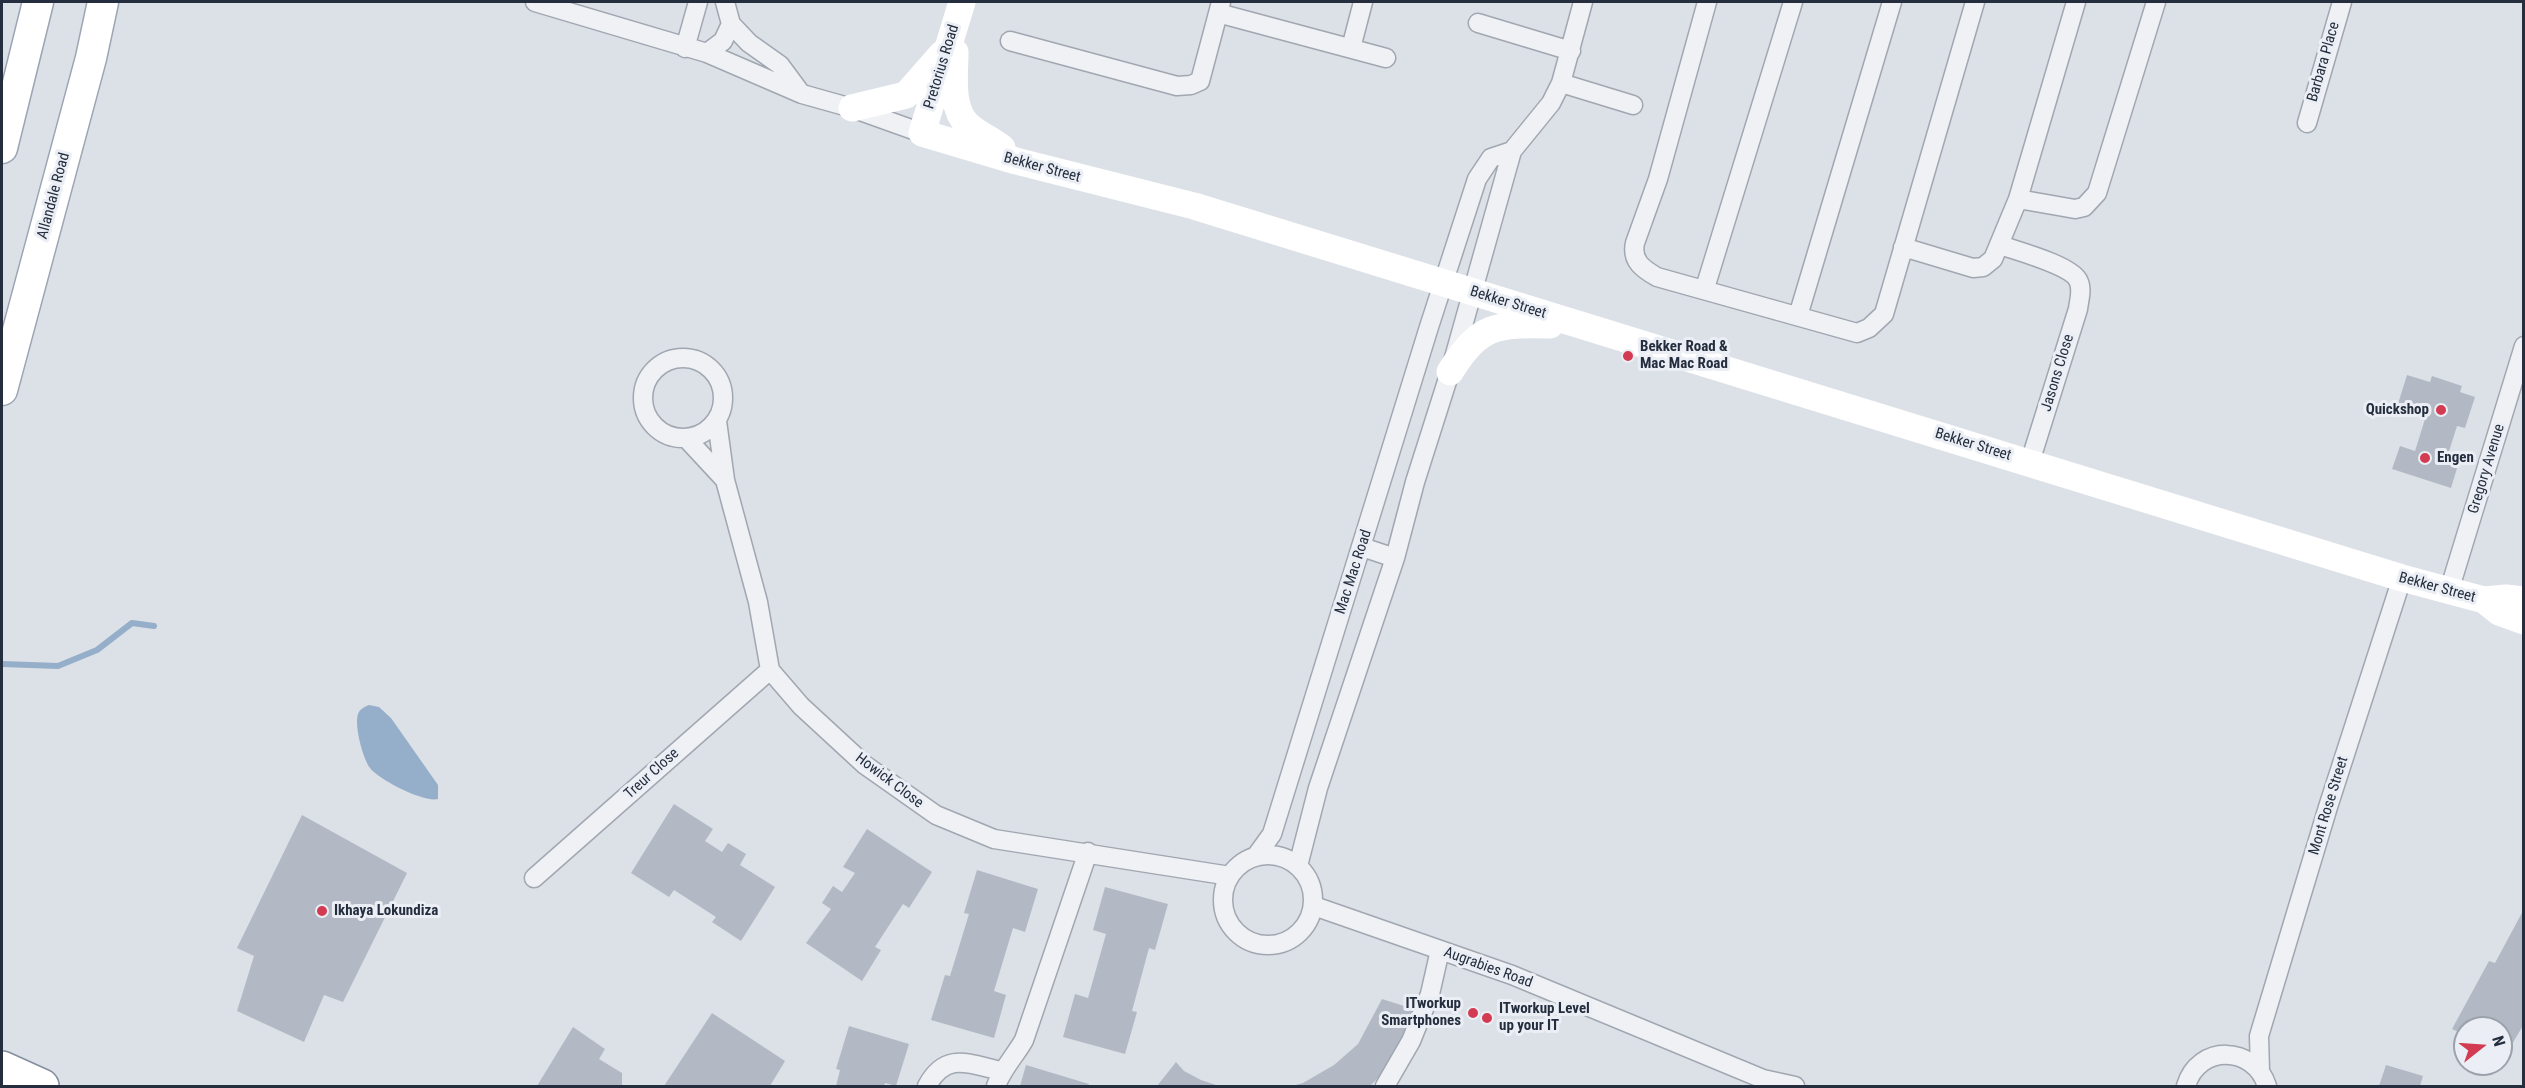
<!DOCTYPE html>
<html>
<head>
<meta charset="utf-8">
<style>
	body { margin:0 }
	#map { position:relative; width:2525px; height:1088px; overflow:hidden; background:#dce0e7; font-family:"Roboto Condensed",sans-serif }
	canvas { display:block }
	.frame { position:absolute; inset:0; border:3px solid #252e3e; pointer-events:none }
	.north { position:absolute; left:2453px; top:1016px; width:60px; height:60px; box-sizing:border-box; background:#ebeff5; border:2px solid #9ca2ac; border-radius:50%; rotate:73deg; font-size:16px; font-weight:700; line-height:24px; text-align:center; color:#252e3e }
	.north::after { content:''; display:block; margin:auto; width:21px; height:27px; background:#d23b52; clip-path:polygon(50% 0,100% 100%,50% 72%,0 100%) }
</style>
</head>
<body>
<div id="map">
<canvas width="2525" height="1088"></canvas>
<div class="frame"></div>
<div class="north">N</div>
</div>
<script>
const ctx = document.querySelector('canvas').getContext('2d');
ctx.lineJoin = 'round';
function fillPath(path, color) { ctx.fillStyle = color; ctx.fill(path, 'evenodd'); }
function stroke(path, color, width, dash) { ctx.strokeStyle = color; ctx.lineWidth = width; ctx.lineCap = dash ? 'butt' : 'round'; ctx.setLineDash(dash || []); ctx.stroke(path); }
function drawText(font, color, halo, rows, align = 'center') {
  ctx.font = font + ' "Roboto Condensed",sans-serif'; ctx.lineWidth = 6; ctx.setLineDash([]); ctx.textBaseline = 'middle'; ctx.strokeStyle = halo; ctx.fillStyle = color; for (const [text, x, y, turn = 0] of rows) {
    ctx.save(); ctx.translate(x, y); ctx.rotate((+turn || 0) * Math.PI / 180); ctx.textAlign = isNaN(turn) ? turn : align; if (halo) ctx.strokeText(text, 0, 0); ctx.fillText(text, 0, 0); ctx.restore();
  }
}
const water = new Path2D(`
	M369,705L379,707L391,718L438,785V799C425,803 379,780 370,768C363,759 354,725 358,714C360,709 364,707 369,705Z`);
const stream = new Path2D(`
	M2,664L58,666L97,650L132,623L154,626`);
const building = new Path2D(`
	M2407,375L2430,382L2432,376L2462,386L2460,392L2475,397L2465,428L2457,426L2446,461L2458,465L2451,488L2392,469L2400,446L2415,451L2426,416L2397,407Z
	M674,804L713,829L705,841L722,852L728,843L746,854L740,865L775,887L741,941L712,922L716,917L674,890L669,897L631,873Z
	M302,815L407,873L343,1002L324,995L304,1042L237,1011L254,956L237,948Z
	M867,829L932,872L909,908L903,904L875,947L881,950L862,981L806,943L831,909L822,903L833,886L842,892L855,873L843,867Z
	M977,870L1038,889L1025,932L1013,928L994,991L1006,995L994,1038L931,1020L945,975L950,976L969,914L964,913Z
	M1105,887L1168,904L1155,950L1149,948L1132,1011L1137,1012L1125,1054L1063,1037L1075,994L1088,998L1106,934L1093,930Z
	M2524,909V1024L2506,1054L2501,1052V1028H2465V1035L2452,1029L2489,961L2495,963Z
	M1382,999L1420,1011L1393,1063L1370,1086H1292L1303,1083L1334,1065L1358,1044Z
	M712,1013L785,1061L770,1086H664Z
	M849,1026L909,1044L896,1086L885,1083L884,1086H836L840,1070L836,1069Z
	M573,1027L605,1049L599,1059L622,1073V1086H537Z
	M1176,1062L1184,1071L1201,1080L1219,1086H1157Z
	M1026,1065L1089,1084L1088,1086H1020Z
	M2386,1065L2423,1076L2420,1086H2379Z`);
const street = new Path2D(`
	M535,2L707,53L802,94L852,108L922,133
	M1707,2L1658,179L1635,243C1631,261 1643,269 1657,277L1857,333L1869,328L1884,314L1975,2
	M1218,13L1386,58
	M1478,23L1571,51
	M731,24L749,43L780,65L800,92
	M1010,41L1177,86L1191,85L1200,81L1221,2
	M685,48L698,2
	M1351,48L1363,2
	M707,53L723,41L731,24L725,2
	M1561,83L1633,105
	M2307,123L2342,2
	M2018,199L2075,209L2084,207L2097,193L2156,2
	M2000,245C2017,251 2070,265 2078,280C2083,289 2079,300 2078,309L2030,462
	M1903,247L1973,268L1983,267L1993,259L2018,199L2076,2
	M1705,288L1793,2
	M1798,316L1892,2
	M643 398a40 40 0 1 1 80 0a40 40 0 1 1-80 0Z
	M717,421L725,480L758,602L770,670L801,706L865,765L936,815L994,839L1230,876
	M686,438L725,480
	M1362,547L1395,558
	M2449,591L2524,346
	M1223 900a45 45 0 1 1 90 0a45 45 0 1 1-90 0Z
	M1256,856L1272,834L1429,327L1477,179L1491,158L1512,151
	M1298,866L1318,788L1395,558L1415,482L1450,372L1512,151L1551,103L1561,83L1583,2
	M534,878L770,670
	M1314,906L1512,975L1763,1079L1795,1086
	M2260,1071L2259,1036L2328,807L2402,578
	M927,1086C946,1051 969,1064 1001,1071
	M996,1086C1002,1069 1015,1056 1024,1040L1088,852
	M1385,1086L1411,1041L1430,994L1440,950
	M2186,1086C2198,1044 2254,1045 2267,1086`);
const secondary = new Path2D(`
	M962,2L922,133L1016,161L1194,206L2402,578L2484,600L2506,598L2524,600
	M955,52C955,75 950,107 967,124C977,134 991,139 1002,148
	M852,108L906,95L942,54
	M1450,372C1480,324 1496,324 1550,325
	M2484,600L2499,612L2524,621`);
const primary = new Path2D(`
	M2,148L38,2
	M2,390L91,58L103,2`);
const highway = new Path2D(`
	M2,1068L42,1086`);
const markers = [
	[1628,356,6,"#d23b52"],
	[2441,410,6,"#d23b52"],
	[2425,458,6,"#d23b52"],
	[322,911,6,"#d23b52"],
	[1473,1013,6,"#d23b52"],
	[1487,1018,6,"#d23b52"]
];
const streetNames = [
	["Barbara Place",2324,62,-74],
	["Pretorius Road",942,67,-73],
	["Bekker Street",1042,168,15],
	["Allandale Road",54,196,-75],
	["Bekker Street",1508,303,17],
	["Jasons Close",2058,373,-73],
	["Bekker Street",1973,445,17],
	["Gregory Avenue",2487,469,-73],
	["Mac Mac Road",1354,572,-72],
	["Bekker Street",2437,588,15],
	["Treur Close",652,774,-42],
	["Howick Close",889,781,37],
	["Mont Rose Street",2329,806,-73],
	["Augrabies Road",1488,968,20]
];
const poiNames = [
	["Bekker Road &",1640,347],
	["Mac Mac Road",1640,364],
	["Quickshop",2429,410,"right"],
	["Engen",2437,458],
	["Ikhaya Lokundiza",334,911],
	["ITworkup",1461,1004,"right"],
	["Smartphones",1461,1021,"right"],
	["ITworkup Level",1499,1009],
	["up your IT",1499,1026]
];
fillPath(water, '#95aec9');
stroke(stream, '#95aec9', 6);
fillPath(building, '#b3b9c4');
stroke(street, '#a1a7b1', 21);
stroke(primary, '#9ba5b3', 33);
stroke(highway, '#838e9e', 36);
stroke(street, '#eff1f5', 18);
stroke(secondary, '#fff', 27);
stroke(primary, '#fff', 30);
stroke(highway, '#fff', 33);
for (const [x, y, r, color] of markers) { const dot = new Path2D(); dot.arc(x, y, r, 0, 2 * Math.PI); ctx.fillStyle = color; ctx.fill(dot); stroke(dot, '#ebeff5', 2); }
drawText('15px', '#252e3e', '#ebeff5', streetNames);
drawText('bold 15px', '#252e3e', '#ebeff5', poiNames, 'left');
</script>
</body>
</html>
